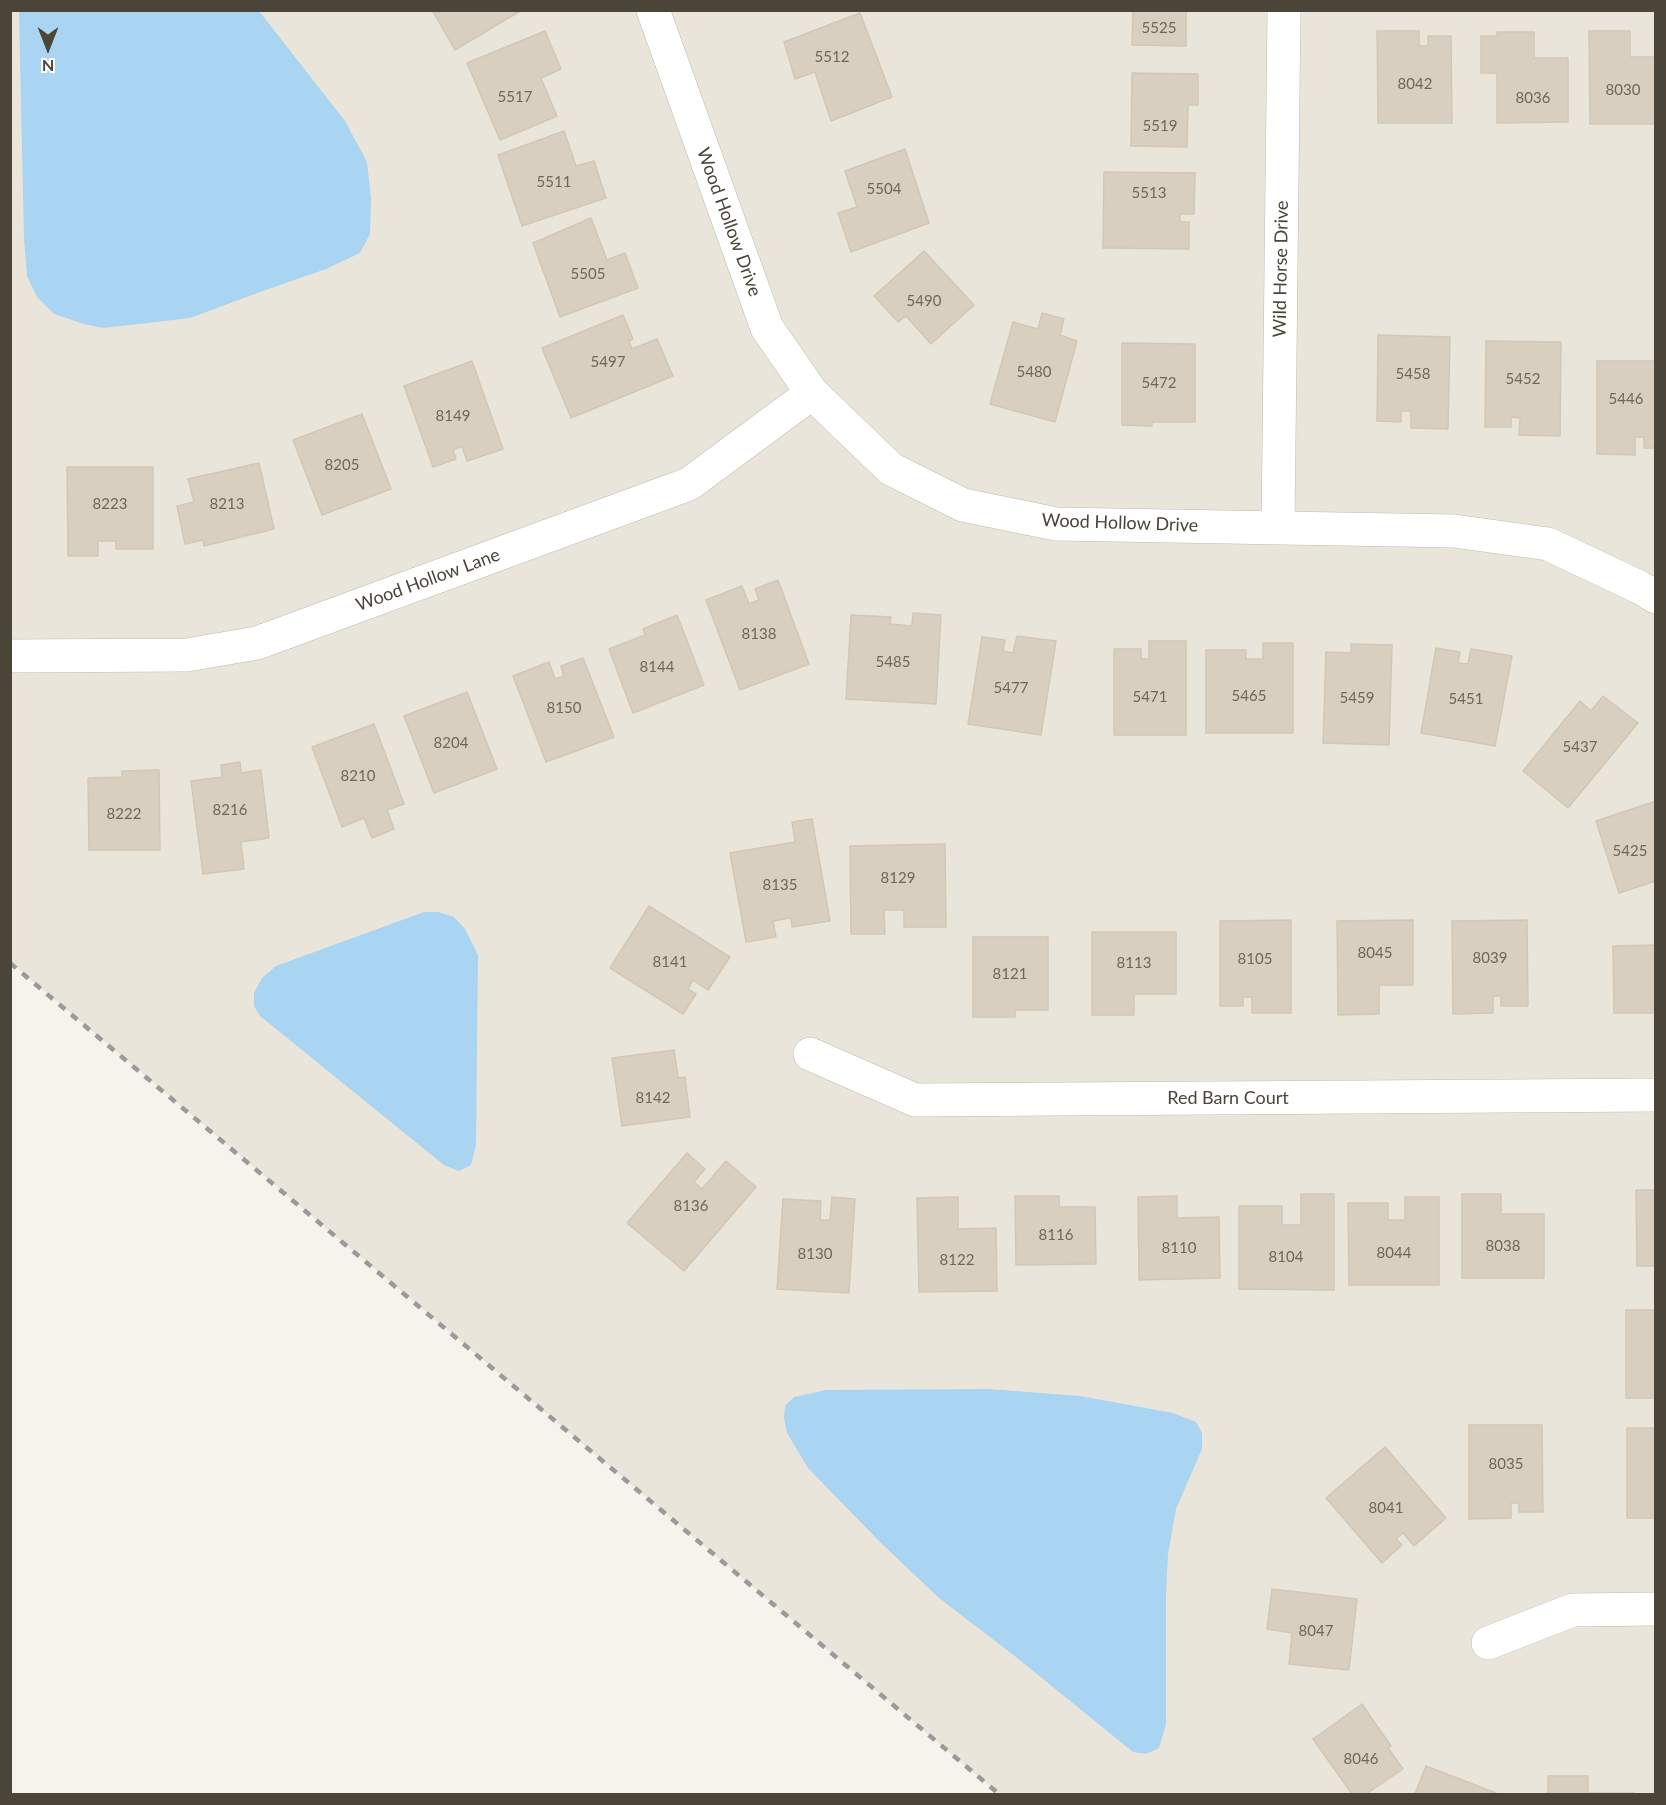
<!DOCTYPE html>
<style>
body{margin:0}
#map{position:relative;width:1666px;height:1805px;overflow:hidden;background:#f6f3ec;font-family:Lato,sans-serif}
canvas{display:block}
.frame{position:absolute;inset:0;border:12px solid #4b4439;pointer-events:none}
.north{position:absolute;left:18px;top:18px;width:60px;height:60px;-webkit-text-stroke:4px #fff;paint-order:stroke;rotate:180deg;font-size:16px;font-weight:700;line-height:24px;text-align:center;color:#4b4439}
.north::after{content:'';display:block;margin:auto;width:21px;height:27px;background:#4b4439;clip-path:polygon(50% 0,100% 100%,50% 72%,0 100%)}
</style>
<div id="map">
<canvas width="1666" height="1805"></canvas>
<div class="frame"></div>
<div class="north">N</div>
</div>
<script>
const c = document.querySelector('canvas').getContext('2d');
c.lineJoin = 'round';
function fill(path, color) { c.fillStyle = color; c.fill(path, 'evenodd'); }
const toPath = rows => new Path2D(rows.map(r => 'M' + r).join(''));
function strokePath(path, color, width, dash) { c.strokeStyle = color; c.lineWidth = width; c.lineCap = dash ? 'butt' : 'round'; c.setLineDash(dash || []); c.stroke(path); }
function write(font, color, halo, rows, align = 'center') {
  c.font = font + ' Lato,sans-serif'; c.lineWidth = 5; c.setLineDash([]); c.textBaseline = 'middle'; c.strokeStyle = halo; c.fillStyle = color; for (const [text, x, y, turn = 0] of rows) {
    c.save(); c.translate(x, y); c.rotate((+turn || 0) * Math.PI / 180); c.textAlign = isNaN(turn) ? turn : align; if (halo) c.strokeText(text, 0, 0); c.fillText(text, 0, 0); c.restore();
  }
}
const residential = toPath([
 [11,11,1655,11,1655,1794,999,1794,11,963]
]);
const water = toPath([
 [19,11,259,11,345,121,367,162,371,198,370,234,360,253,326,269,260,292,190,318,104,328,84,324,54,314,37,297,27,276,24,239],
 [424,912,438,912,454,917,465,929,478,955,476,1145,471,1165,459,1171,444,1165,260,1016,254,1006,254,993,262,978,276,966],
 [988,1389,1080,1396,1173,1413,1196,1422,1202,1433,1202,1449,1176,1509,1168,1554,1166,1595,1166,1724,1159,1748,1146,1754,1133,1752,1016,1657,939,1598,881,1543,808,1468,787,1433,784,1418,785,1406,794,1397,826,1390]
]);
const building = toPath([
 [432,10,522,10,455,50,432,10],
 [1133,10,1186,10,1186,46,1132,45,1133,10],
 [860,13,892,97,831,121,815,72,795,79,784,42,860,13],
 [545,31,561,69,541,78,557,116,500,140,467,63,545,31],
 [1377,31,1419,31,1419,46,1428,46,1428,36,1451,36,1452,123,1378,123,1377,31],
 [1589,31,1630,31,1630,57,1656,57,1656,124,1590,124,1589,31],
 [1497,32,1534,32,1534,58,1568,58,1568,122,1497,123,1497,73,1481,73,1481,36,1497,36,1497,32],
 [1132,73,1198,74,1198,105,1188,105,1187,147,1131,146,1132,73],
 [564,131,576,166,594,161,606,198,522,226,498,155,564,131],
 [905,149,929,223,851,252,838,213,857,207,845,171,905,149],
 [1104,172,1195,173,1194,214,1180,214,1180,222,1189,222,1189,249,1103,248,1104,172],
 [591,218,607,260,625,253,638,288,560,317,533,243,591,218],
 [924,251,974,305,931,344,906,316,898,322,874,296,924,251],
 [1042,313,1064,319,1060,335,1077,341,1055,422,990,404,1013,322,1038,329,1042,313],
 [623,315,633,339,629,341,632,349,657,339,673,376,571,418,542,348,623,315],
 [1378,335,1450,337,1448,429,1411,428,1411,411,1401,411,1401,422,1377,421,1378,335],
 [1486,341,1561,342,1560,436,1519,435,1520,418,1511,417,1511,427,1485,427,1486,341],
 [1122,343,1195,344,1195,422,1152,422,1152,426,1122,425,1122,343],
 [472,361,503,449,467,461,462,446,453,450,456,459,433,467,404,386,472,361],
 [1597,361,1656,361,1656,448,1644,448,1644,437,1635,437,1635,455,1597,454,1597,361],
 [362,414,391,489,322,515,293,440,362,414],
 [259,463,274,529,204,546,203,540,185,544,177,506,194,502,188,479,259,463],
 [67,467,153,467,153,549,116,549,116,541,98,541,98,556,68,556,67,467],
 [778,580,809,664,740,690,706,600,742,586,749,604,759,600,755,589,778,580],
 [913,613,941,615,936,704,846,699,851,615,891,617,890,624,912,626,913,613],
 [677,615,704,685,633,713,609,649,645,635,643,629,677,615],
 [1017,636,1056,641,1041,735,968,724,982,637,1005,640,1003,651,1013,653,1017,636],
 [1149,641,1186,641,1186,735,1114,735,1114,649,1141,649,1141,659,1149,659,1149,641],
 [1263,643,1293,643,1293,733,1206,733,1206,650,1246,650,1246,659,1263,659,1263,643],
 [1351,644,1392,645,1389,745,1323,743,1326,652,1351,653,1351,644],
 [1436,648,1460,652,1458,663,1468,664,1471,649,1512,656,1495,746,1421,733,1436,648],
 [583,658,614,737,546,762,513,676,549,662,555,679,564,676,561,666,583,658],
 [467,692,497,769,434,793,404,716,467,692],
 [1603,696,1638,723,1568,808,1523,771,1580,701,1591,711,1603,696],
 [374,724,404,804,387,810,394,829,372,838,364,818,342,827,312,747,374,724],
 [240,762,241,773,261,770,269,838,241,842,244,869,203,874,191,781,222,777,221,765,240,762],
 [159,770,160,850,89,850,88,778,122,777,122,771,159,770],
 [1656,801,1656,881,1619,893,1596,821,1656,801],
 [812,819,830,921,792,927,791,918,773,921,776,937,746,942,730,853,795,842,792,822,812,819],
 [945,844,946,927,904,927,904,910,884,910,885,934,851,934,850,846,945,844],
 [649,906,730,957,708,990,693,980,688,989,696,994,683,1014,610,968,649,906],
 [1291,920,1291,1013,1252,1013,1252,997,1243,997,1243,1006,1220,1006,1220,921,1291,920],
 [1413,920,1413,985,1379,985,1379,1014,1338,1015,1337,921,1413,920],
 [1527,920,1528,1006,1501,1006,1501,996,1493,996,1493,1013,1453,1014,1452,921,1527,920],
 [1092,932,1176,932,1176,994,1134,994,1134,1015,1092,1015,1092,932],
 [973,937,1048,937,1048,1010,1015,1010,1015,1017,973,1017,973,937],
 [1656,945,1656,1013,1614,1013,1613,946,1656,945],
 [674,1050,678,1078,685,1077,690,1117,622,1126,612,1058,674,1050],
 [687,1153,705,1169,694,1182,702,1189,726,1161,756,1187,684,1271,627,1223,687,1153],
 [1636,1190,1656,1190,1656,1266,1637,1266,1636,1190],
 [1301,1194,1334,1194,1334,1290,1239,1289,1239,1206,1282,1206,1282,1225,1301,1225,1301,1194],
 [1462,1194,1501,1194,1501,1214,1544,1214,1544,1278,1462,1278,1462,1194],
 [1015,1196,1059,1196,1059,1207,1095,1207,1096,1264,1016,1265,1015,1196],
 [1177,1196,1177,1218,1219,1217,1220,1278,1139,1280,1138,1197,1177,1196],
 [832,1197,855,1199,849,1293,777,1289,783,1199,821,1201,820,1220,830,1220,832,1197],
 [958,1197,958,1229,996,1228,997,1291,919,1292,917,1198,958,1197],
 [1405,1197,1439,1197,1439,1285,1349,1285,1348,1203,1388,1203,1388,1220,1405,1220,1405,1197],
 [1626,1310,1656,1310,1656,1398,1626,1398,1626,1310],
 [1469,1425,1542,1425,1543,1512,1519,1512,1519,1503,1511,1503,1511,1518,1469,1519,1469,1425],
 [1627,1428,1656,1428,1656,1518,1627,1518,1627,1428],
 [1385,1447,1446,1518,1414,1546,1403,1533,1396,1539,1402,1545,1382,1563,1326,1498,1385,1447],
 [1272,1589,1357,1599,1349,1670,1289,1664,1292,1633,1267,1629,1272,1589],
 [1362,1704,1391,1746,1388,1748,1403,1769,1366,1794,1352,1794,1313,1739,1362,1704],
 [1426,1766,1496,1793,1495,1794,1415,1794,1426,1766],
 [1548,1776,1588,1776,1588,1793,1634,1793,1634,1794,1548,1794,1548,1776]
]);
const minor = toPath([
 [653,10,767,328,812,393,891,469,963,505,1056,524,1454,531,1548,544,1639,587,1656,597],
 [1278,528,1284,10],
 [10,656,187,655,257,643,689,484,812,393],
 [810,1054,915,1100,1656,1095],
 [1488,1643,1573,1610,1656,1609]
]);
const rail = toPath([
 [10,963,999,1794]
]);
const numberNames = [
 ["5525",1159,28],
 ["5512",832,57],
 ["8042",1415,84],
 ["8030",1623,90],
 ["5517",515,97],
 ["8036",1533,98],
 ["5519",1160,126],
 ["5511",554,182],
 ["5504",884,189],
 ["5513",1149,193],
 ["5505",588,274],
 ["5490",924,301],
 ["5497",608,362],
 ["5480",1034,372],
 ["5458",1413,374],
 ["5452",1523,379],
 ["5472",1159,383],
 ["5446",1626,399],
 ["8149",453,416],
 ["8205",342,465],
 ["8223",110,504],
 ["8213",227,504],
 ["8138",759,634],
 ["5485",893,662],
 ["8144",657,667],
 ["5477",1011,688],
 ["5465",1249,696],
 ["5471",1150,697],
 ["5459",1357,698],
 ["5451",1466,699],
 ["8150",564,708],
 ["8204",451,743],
 ["5437",1580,747],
 ["8210",358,776],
 ["8216",230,810],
 ["8222",124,814],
 ["5425",1630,851],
 ["8129",898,878],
 ["8135",780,885],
 ["8045",1375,953],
 ["8039",1490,958],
 ["8105",1255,959],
 ["8141",670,962],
 ["8113",1134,963],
 ["8121",1010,974],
 ["8142",653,1098],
 ["8136",691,1206],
 ["8116",1056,1235],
 ["8038",1503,1246],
 ["8110",1179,1248],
 ["8044",1394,1253],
 ["8130",815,1254],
 ["8104",1286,1257],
 ["8122",957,1260],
 ["8035",1506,1464],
 ["8041",1386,1508],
 ["8047",1316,1631],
 ["8046",1361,1759]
];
const streetNames = [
 ["Wood Hollow Drive",729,222,70],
 ["Wild Horse Drive",1281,269,-89],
 ["Wood Hollow Drive",1120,523,2],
 ["Wood Hollow Lane",428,580,-20],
 ["Red Barn Court",1228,1098]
];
fill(residential, '#eae5da');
fill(water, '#a9d4f2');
fill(building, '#d8cfc1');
strokePath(building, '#d3c7b4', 1.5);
strokePath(minor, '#c2bbae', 34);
strokePath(minor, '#fff', 33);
strokePath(rail, '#9a9a9a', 4.5, [8, 8]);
write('15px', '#6e675b', null, numberNames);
write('18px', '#4b4439', '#fff', streetNames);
</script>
